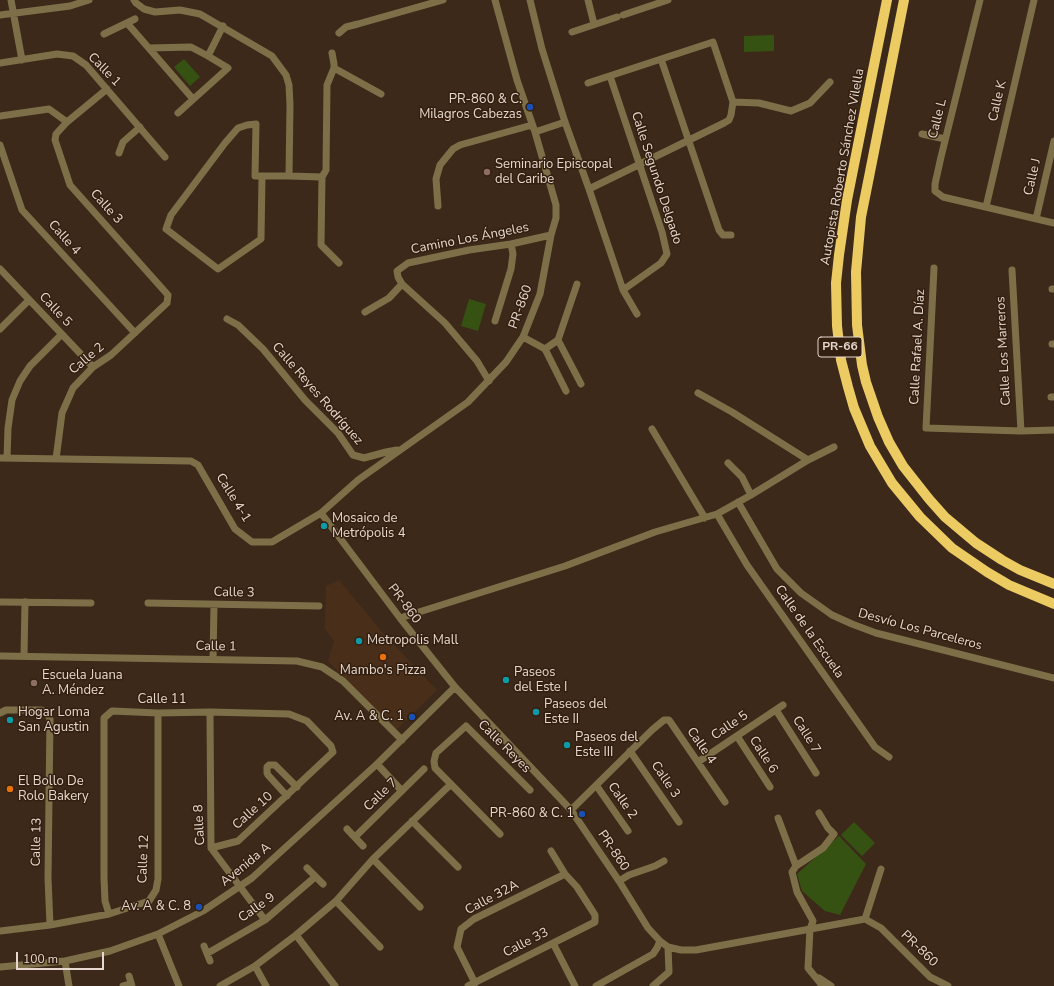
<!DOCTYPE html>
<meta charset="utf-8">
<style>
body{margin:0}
#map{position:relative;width:1054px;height:986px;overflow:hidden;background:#3d2919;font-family:"Nunito Sans",sans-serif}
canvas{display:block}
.scale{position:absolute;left:16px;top:952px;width:88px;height:18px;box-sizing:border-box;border:2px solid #e6d8ce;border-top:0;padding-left:5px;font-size:12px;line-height:14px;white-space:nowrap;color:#e6d8ce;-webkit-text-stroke:3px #331f0f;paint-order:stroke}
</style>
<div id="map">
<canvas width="1054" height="986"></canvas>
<div class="scale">100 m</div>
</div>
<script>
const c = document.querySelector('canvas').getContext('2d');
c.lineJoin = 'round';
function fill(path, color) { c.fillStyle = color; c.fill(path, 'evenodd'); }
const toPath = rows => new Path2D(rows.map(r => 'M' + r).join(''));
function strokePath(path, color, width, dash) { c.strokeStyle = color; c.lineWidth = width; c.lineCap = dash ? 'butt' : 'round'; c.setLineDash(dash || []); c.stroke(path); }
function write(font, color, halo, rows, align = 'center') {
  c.font = font + ' "Nunito Sans",sans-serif'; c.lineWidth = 3; c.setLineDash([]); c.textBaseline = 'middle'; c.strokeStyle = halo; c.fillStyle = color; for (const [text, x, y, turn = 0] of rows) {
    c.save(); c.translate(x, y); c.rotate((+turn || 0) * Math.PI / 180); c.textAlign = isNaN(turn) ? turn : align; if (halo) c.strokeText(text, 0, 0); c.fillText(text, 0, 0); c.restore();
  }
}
const built = toPath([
 [339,580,383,633,437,690,394,732,328,661,334,641,325,629,326,586]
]);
const green = toPath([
 [774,35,774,51,744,52,744,36],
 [184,59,200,77,190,86,174,67],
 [469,299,486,304,478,331,461,326],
 [854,822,875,843,862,856,841,835],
 [839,836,866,864,840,915,825,911,802,891,797,874]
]);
const minor = toPath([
 [11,0,22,60],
 [134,0,136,3,144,9,155,12,180,10,200,14,272,56,286,75,289,85,290,105,289,176],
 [530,0,542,49,565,122,589,189,623,290,637,314],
 [588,0,594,24],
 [980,0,941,157,935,184,935,191,943,197,1054,223],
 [0,15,70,6,89,0],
 [623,15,668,0],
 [127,23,193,99],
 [572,32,617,17],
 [339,33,346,27,358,24,443,0],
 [104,34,135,19],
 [149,48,191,47,208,56],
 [332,53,334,64,334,68],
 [661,59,719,230,723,235,731,235],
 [0,63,57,54,73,56,86,65,165,157],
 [610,76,662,232,667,254,661,263,623,290],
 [588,83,713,42,733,102,731,115,729,120,724,123,589,189],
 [733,102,759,103,791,111,810,103,830,82],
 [178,113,228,68,208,56,223,26],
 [0,116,49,109,67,122],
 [535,132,565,122],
 [922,134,945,139],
 [0,145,22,210,135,333],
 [119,153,123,142,140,127],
 [262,176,261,239,218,269,166,229,171,215,225,143,238,128,247,125,256,124,255,176,289,176,322,177,326,170,327,85,334,68,381,94],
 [322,177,321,245,339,263],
 [438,206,436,179,440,165,453,149,460,145,532,125],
 [986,207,1034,0],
 [1036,219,1054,141],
 [934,268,926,428,1021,431,1054,430],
 [0,269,93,367],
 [1012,270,1021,431],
 [1052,289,1054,289],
 [365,312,389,298,402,284],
 [227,319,238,325,263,349,305,400,338,433,353,455,364,458,386,452,397,450],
 [495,321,511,269,513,254,511,244],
 [0,329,29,300],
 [523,337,545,349,566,391],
 [558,340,581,384],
 [1052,344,1054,344],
 [545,349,558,340,577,284],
 [489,381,477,361,445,323,402,284,398,277,397,271,408,263,469,250,511,244,551,235],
 [698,393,732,412,808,460],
 [1051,397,1054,397],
 [652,429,705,518],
 [0,458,191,461,198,465,235,529,252,542,272,542,321,513,358,480,468,402,506,362,523,337,540,294,551,235,556,218,556,205,535,132,517,80,495,0],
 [7,458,8,428,12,400,20,381,30,366,61,335],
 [56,459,62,413,73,388,93,367,111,355,167,303,168,295,70,185,55,140,56,134,67,122,107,89],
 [728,463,742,477,751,495],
 [738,502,777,569,801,593,832,615,852,624,876,633,1054,678],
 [321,513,400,618,455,687,571,810,619,881,648,928,660,941,668,947,681,950,696,950,865,919,881,928,930,977,948,986],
 [717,514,747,565,875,747,889,757],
 [0,602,91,603],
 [148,603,319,606],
 [400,618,565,566,655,532,717,514,751,495,808,460,834,447],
 [0,656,297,661,322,667,343,681,402,740],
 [24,656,25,602],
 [213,659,214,605],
 [776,710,816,773],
 [210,712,211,848,265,920],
 [0,713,6,710,41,710,47,713,50,719,48,878,50,925],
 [737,736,770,787],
 [630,751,679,822],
 [698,762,783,705],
 [377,764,402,791],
 [596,785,628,831],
 [287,796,268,775,267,773,267,767,269,765,275,765,297,787],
 [571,810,652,730,664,720,669,720,725,802],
 [819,813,828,828,834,834,823,848,796,866,792,872,797,892,813,921,810,929,808,968,821,984,821,986],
 [778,818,796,866],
 [412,821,458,867],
 [347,829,363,846],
 [500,834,435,768,434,761,436,753,466,726,530,790],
 [355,837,424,769],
 [373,859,420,907],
 [307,868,323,884],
 [619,881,629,875,655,866,664,861],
 [336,901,380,947],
 [109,914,105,901,104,878,104,718,112,711,158,713,210,712,289,714,307,721,331,746,333,752,238,841,211,848],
 [865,919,881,869],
 [0,931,50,925,109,914,149,901,156,890,158,879,158,713],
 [158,934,179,986],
 [296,935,335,986],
 [553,943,575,986],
 [204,946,210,961],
 [208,953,265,920,315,877],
 [65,961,69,986],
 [255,966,266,986],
 [0,967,65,961,110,951,158,934,203,911,252,878,377,764,455,687],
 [129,976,132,986],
 [819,978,831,986],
 [475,983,457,947,461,929,474,919,565,874],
 [123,986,131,984],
 [220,986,255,966,296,935,336,901,373,859,451,784],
 [468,986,595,922,595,915,577,887,565,874,551,851],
 [596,986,653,954,657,948,660,941],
 [653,986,669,972,668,947]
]);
const highway = toPath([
 [887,0,847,200,839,255,836,283,837,326,841,360,848,387,854,408,870,446,892,483,920,517,952,548,987,572,1009,585,1054,604],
 [904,0,869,177,861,217,856,272,857,325,862,365,866,382,878,417,889,442,903,466,929,499,945,517,976,543,1002,560,1020,570,1054,584]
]);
const markers = [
 [530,107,4,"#1a4fb4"],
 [487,172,4,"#8d6e63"],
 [324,526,4,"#0f9aa8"],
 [359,641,4,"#0f9aa8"],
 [383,657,4,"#e8710a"],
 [506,680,4,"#0f9aa8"],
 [34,683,4,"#8d6e63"],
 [536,712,4,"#0f9aa8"],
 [412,717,4,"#1a4fb4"],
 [10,720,4,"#0f9aa8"],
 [567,745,4,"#0f9aa8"],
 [10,789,4,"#e8710a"],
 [582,814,4,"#1a4fb4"],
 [199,907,4,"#1a4fb4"]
];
const shields = [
 [840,347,44]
];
const shieldNames = [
 ["PR-66",840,347]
];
const streetNames = [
 ["Calle 1",104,70,46],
 ["Calle K",998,101,-77],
 ["Calle L",938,119,-76],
 ["Autopista Roberto Sánchez Vilella",843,167,-80],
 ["Calle J",1033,177,-77],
 ["Calle Segundo Delgado",656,178,72],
 ["Calle 3",106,207,48],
 ["Calle 4",64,238,48],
 ["Camino Los Ángeles",470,239,-11],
 ["PR-860",521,307,-70],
 ["Calle 5",55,310,47],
 ["Calle Rafael A. Díaz",918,347,-87],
 ["Calle Los Marreros",1004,351,-93],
 ["Calle 2",87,359,-40],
 ["Calle Reyes Rodríguez",317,394,49],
 ["Calle 4-1",233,498,58],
 ["Calle 3",234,593,1],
 ["PR-860",404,604,53],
 ["Desvío Los Parceleros",920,630,15],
 ["Calle de la Escuela",809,632,55],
 ["Calle 1",216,647,1],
 ["Calle 11",162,700],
 ["Calle 5",730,726,-34],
 ["Calle 7",806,735,58],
 ["Calle 4",701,746,55],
 ["Calle Reyes",504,747,45],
 ["Calle 6",763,755,57],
 ["Calle 3",665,780,56],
 ["Calle 7",381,795,-44],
 ["Calle 2",622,801,55],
 ["Calle 10",253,811,-42],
 ["Calle 8",200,825,-93],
 ["Calle 13",37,842,-89],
 ["PR-860",613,851,56],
 ["Calle 12",144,859,-88],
 ["Avenida A",246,865,-39],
 ["Calle 32A",492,898,-28],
 ["Calle 9",257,908,-35],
 ["Calle 33",526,943,-27],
 ["PR-860",919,949,44]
];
const poiNames = [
 ["PR-860 & C.",522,100,"right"],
 ["Milagros Cabezas",522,115,"right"],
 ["Seminario Episcopal",495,165],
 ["del Caribe",495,180],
 ["Mosaico de",332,519],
 ["Metrópolis 4",332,534],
 ["Metropolis Mall",367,641],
 ["Mambo's Pizza",383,671,"center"],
 ["Paseos",514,673],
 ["del Este I",514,688],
 ["Escuela Juana",42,676],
 ["A. Méndez",42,691],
 ["Paseos del",544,705],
 ["Este II",544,720],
 ["Hogar Loma",18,713],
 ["San Agustin",18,728],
 ["Av. A & C. 1",404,717,"right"],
 ["Paseos del",575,738],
 ["Este III",575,753],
 ["El Bollo De",18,782],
 ["Rolo Bakery",18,797],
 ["PR-860 & C. 1",574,814,"right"],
 ["Av. A & C. 8",191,907,"right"]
];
fill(built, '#492f19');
fill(green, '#365213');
strokePath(minor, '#7d7049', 7);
strokePath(highway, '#eccb63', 10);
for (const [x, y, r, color] of markers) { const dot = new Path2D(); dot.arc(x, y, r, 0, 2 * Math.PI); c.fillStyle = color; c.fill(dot); strokePath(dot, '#331f0f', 1.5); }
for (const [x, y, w] of shields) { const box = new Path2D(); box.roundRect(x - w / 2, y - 10, w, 20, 3); c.fillStyle = '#331f0f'; c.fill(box); strokePath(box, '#e6d8ce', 1); }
write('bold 12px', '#e6d8ce', null, shieldNames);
write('13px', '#e6d8ce', '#331f0f', streetNames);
write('13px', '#e6d8ce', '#331f0f', poiNames, 'left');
</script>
